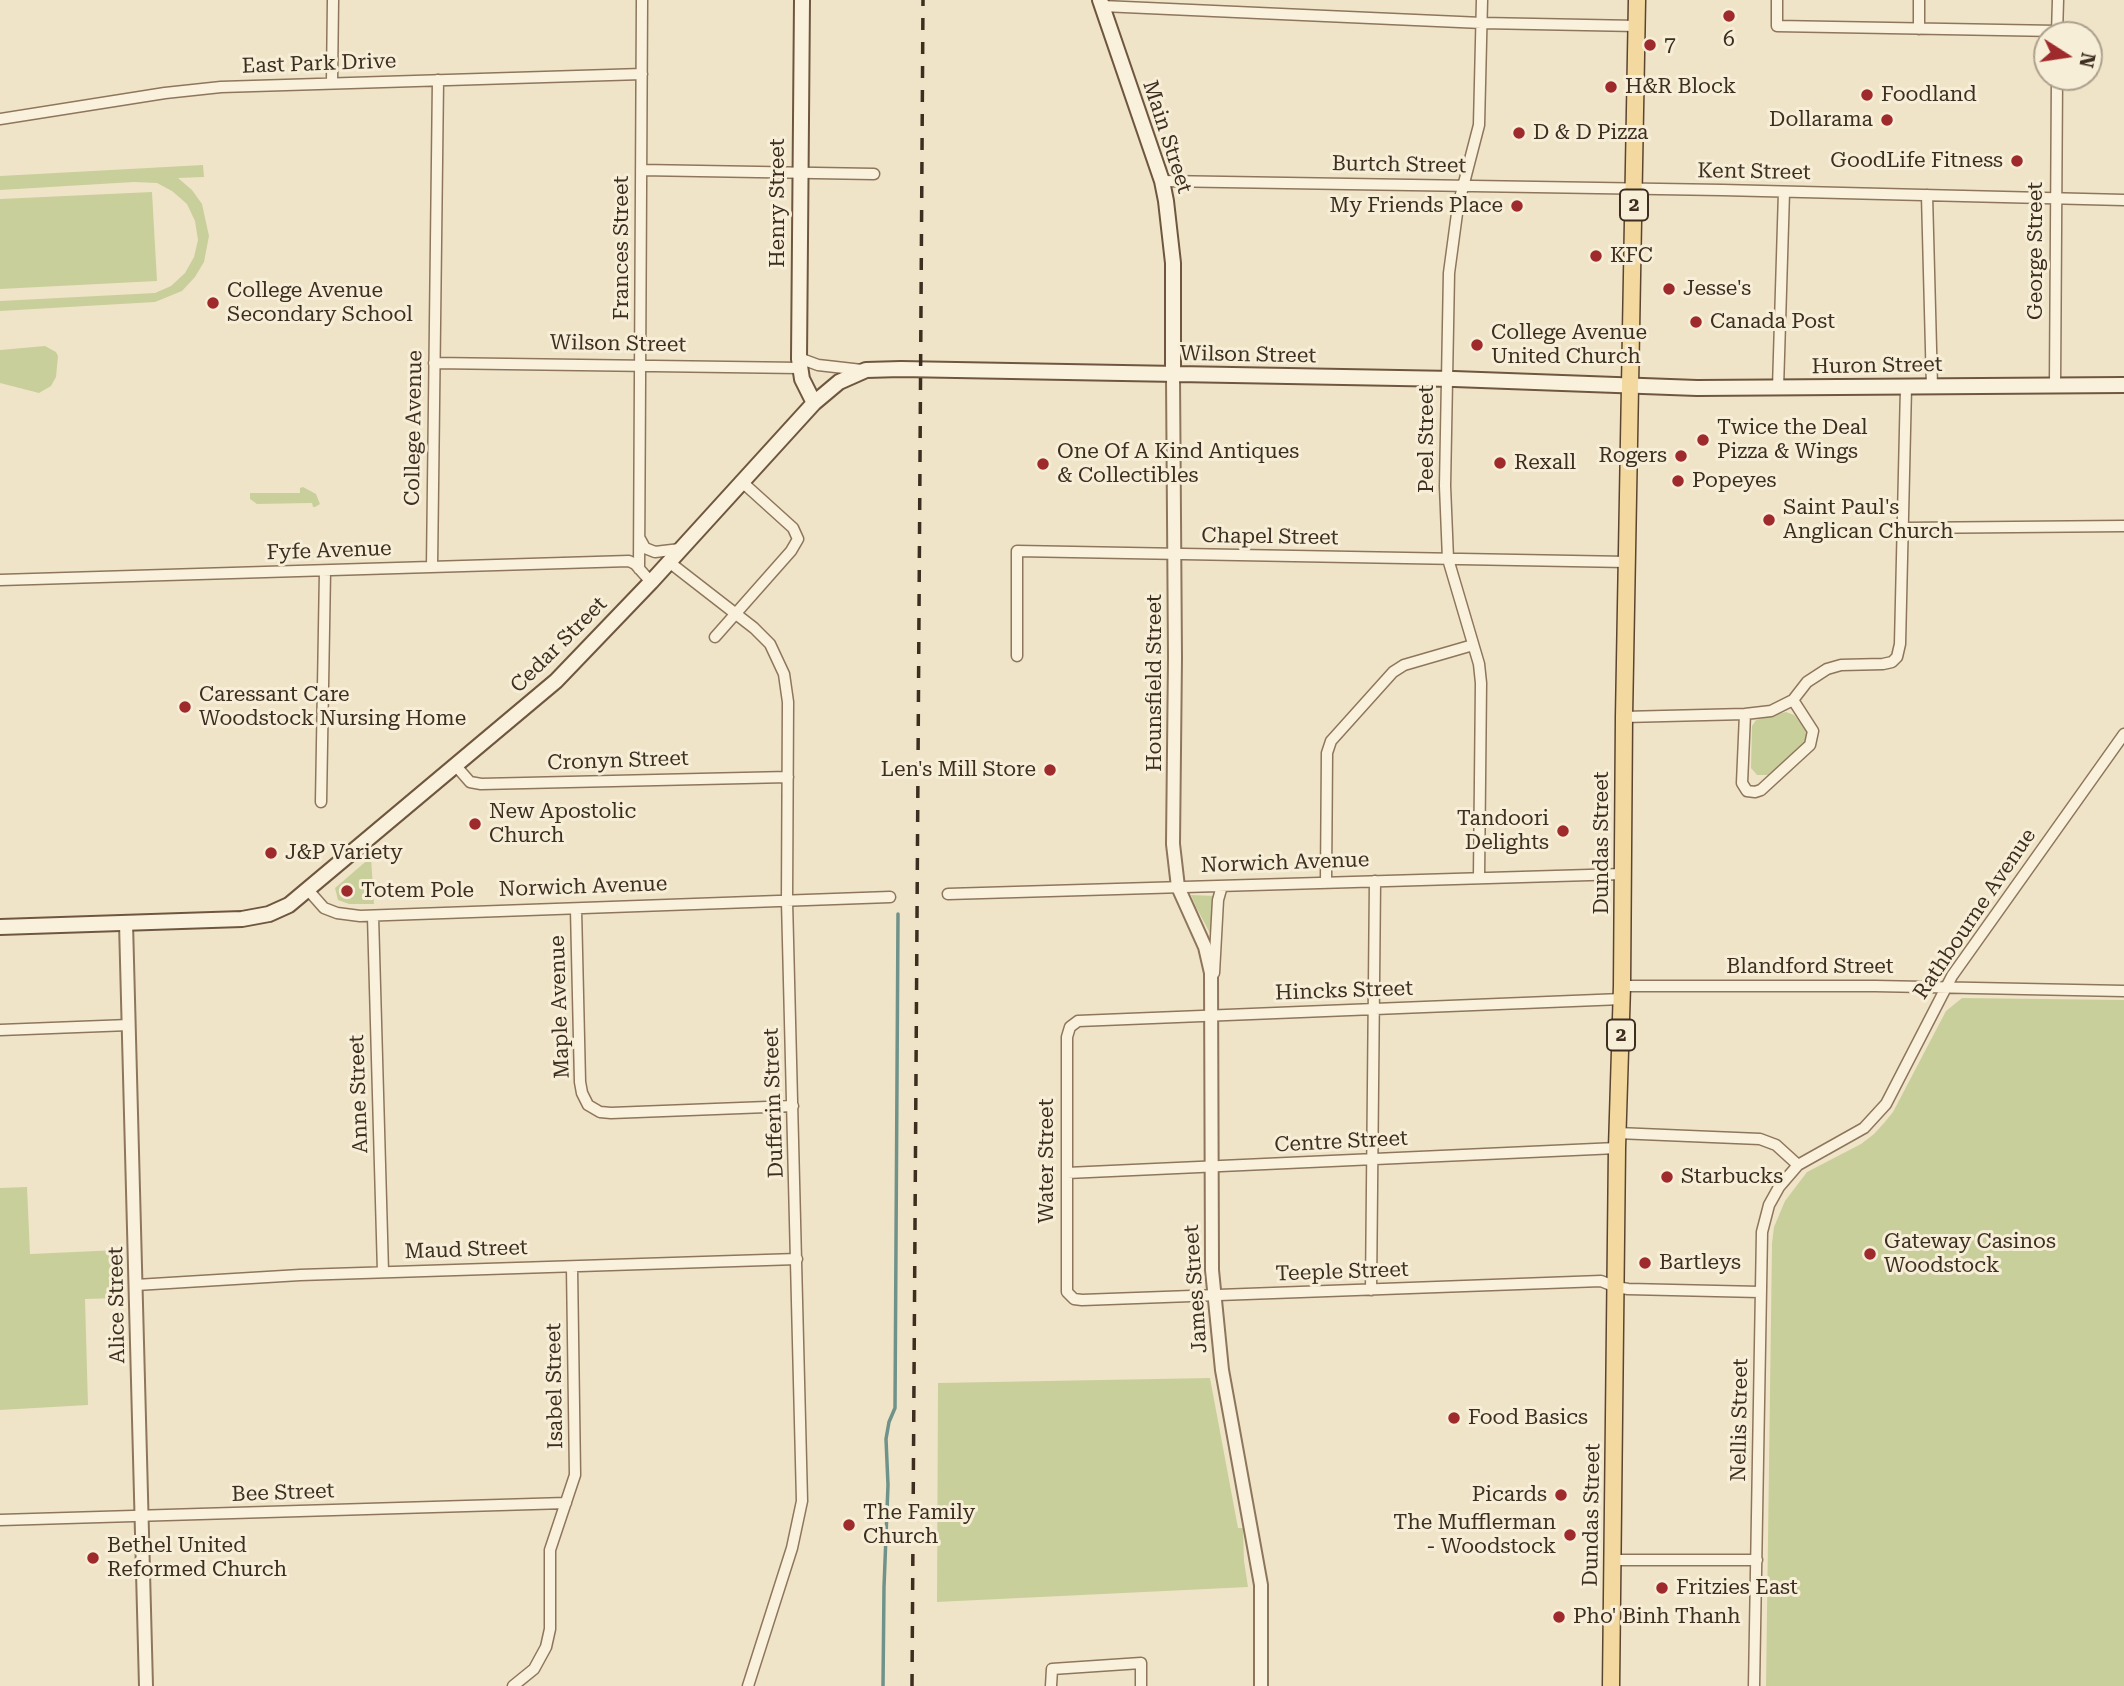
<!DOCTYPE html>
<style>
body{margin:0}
#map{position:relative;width:2124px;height:1686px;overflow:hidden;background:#f0e4c8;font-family:"Roboto Serif",serif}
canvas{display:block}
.north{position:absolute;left:2033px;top:21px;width:70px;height:70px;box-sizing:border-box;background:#f7eed8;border:2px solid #ada18e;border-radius:50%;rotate:102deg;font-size:19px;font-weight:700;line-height:28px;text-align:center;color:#3d2e20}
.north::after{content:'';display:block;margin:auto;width:24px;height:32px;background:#9e2a2b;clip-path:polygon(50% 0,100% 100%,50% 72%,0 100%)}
</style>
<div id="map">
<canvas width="2124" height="1686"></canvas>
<div class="north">N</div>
</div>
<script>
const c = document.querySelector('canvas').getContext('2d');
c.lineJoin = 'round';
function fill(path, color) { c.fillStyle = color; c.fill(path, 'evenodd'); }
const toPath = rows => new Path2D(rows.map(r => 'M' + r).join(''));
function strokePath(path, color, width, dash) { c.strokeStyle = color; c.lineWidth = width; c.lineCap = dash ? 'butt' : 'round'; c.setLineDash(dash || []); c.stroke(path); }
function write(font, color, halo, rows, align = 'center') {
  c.font = font + ' "Roboto Serif",serif'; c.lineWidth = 6; c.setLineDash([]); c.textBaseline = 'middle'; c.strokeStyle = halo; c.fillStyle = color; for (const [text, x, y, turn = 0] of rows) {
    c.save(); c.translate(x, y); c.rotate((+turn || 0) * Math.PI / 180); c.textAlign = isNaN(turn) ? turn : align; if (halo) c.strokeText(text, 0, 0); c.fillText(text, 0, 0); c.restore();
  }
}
const green = toPath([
 [203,165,204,177,178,178,192,190,202,204,209,236,204,262,195,277,182,291,155,302,0,311,0,301,155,293,171,286,185,273,194,257,198,240,195,221,187,204,172,191,157,183,134,182,0,190,0,176],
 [152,192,157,281,0,289,0,199],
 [45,346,56,352,58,356,56,377,51,386,39,393,0,383,0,350],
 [303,487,316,494,320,504,315,507,313,507,312,503,257,504,250,499,250,493,300,493,300,488],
 [1786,712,1794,715,1799,721,1807,733,1807,738,1804,743,1768,775,1757,775,1751,768,1752,726,1756,720],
 [371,857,374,904,349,904,338,900,335,888],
 [1191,895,1215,896,1212,937,1196,907],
 [1962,998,2124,1000,2124,1686,1766,1686,1772,1243,1774,1227,1785,1201,1807,1172,1861,1144,1874,1134,1884,1123,1893,1112,1946,1011],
 [27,1187,30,1254,119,1250,120,1298,85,1299,88,1405,0,1410,0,1188],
 [1210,1378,1238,1528,1243,1528,1244,1561,1248,1587,937,1602,938,1383]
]);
const stream = toPath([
 [883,1686,884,1587,888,1485,886,1439,889,1422,895,1408,898,914]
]);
const minor = toPath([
 [1777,0,1777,26,2057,31],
 [1102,6,1482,23,1637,26],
 [1919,29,1919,0],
 [2057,34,2058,0],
 [332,82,333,0],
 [0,119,165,93,221,87,642,74],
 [641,170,874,174],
 [1162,181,1722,190,2124,200],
 [1927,195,1932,387],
 [799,358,818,365,862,370],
 [434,363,800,368],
 [2055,384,2057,77],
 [1778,388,1784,192],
 [1904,528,2124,526],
 [640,539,645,548,655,552,680,549],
 [669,562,754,628,770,644,784,674,788,702,787,901,802,1501,792,1548,748,1686],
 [432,567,438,80],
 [639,569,642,0],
 [0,580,629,561,635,564,651,582],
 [715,637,791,551,798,539,793,528,741,481],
 [1017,656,1017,551,1627,562],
 [1745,714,1742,783,1747,791,1755,792,1761,790,1810,745,1813,731,1793,700],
 [1624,717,1745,714,1771,711,1793,700,1807,682,1827,669,1841,665,1883,664,1892,662,1897,657,1900,644,1906,387],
 [456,766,470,782,481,784,788,777],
 [321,802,325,571],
 [1479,877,1481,683,1479,664,1448,559,1445,486,1449,273,1458,206,1479,125,1482,0],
 [1326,882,1327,753,1331,741,1393,672,1404,665,1473,645],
 [309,891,324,908,337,913,360,916,890,897],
 [948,894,1623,874],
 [576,909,580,1082,582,1093,588,1105,600,1112,611,1113,793,1106],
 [373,916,383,1272],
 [1214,973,1218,900,1222,886],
 [1622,986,1875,986,2124,991],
 [1622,999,1078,1021,1070,1027,1067,1037,1067,1292,1074,1299,1082,1300,1601,1281,1616,1287,1628,1289,1760,1292],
 [0,1030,129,1025],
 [1617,1133,1760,1139,1776,1145,1798,1165],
 [1067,1173,1617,1148],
 [136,1285,300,1275,797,1259],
 [1371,1290,1375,881],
 [0,1520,566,1503],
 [1612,1560,1757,1560],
 [513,1686,534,1669,546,1647,550,1629,550,1550,575,1475,572,1267],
 [1051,1686,1052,1669,1141,1663,1141,1686],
 [1754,1686,1762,1232,1769,1205,1779,1187,1798,1165,1864,1128,1886,1104,1952,976,2124,734]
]);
const tertiary = toPath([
 [1173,376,1175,658,1173,844,1178,887,1205,947,1211,973,1212,1270,1222,1370,1261,1585,1261,1686],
 [126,923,146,1686]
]);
const secondary = toPath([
 [802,0,799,359,802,379,814,403],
 [1100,0,1162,181,1166,201,1173,263,1173,376],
 [0,927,242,919,269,914,289,905,556,681,651,582,814,403,839,382,866,370,901,369,1454,379,1697,388,2124,385]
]);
const primary = toPath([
 [1611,1686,1617,1148,1622,986,1624,717,1637,0]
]);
const rail = toPath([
 [912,1686,923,0]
]);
const markers = [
 [1729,16,7,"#9e2a2b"],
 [1650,45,7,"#9e2a2b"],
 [1611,87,7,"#9e2a2b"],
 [1867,95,7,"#9e2a2b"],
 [1887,120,7,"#9e2a2b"],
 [1519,133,7,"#9e2a2b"],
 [2017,161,7,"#9e2a2b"],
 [1517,206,7,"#9e2a2b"],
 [1596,256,7,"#9e2a2b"],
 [1669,289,7,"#9e2a2b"],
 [213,303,7,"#9e2a2b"],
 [1696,322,7,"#9e2a2b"],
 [1477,345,7,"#9e2a2b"],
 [1703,440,7,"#9e2a2b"],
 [1681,456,7,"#9e2a2b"],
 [1500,463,7,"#9e2a2b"],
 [1043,464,7,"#9e2a2b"],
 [1678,481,7,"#9e2a2b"],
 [1769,520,7,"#9e2a2b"],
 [185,707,7,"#9e2a2b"],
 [1050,770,7,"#9e2a2b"],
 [475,824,7,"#9e2a2b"],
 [1563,831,7,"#9e2a2b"],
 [271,853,7,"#9e2a2b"],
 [347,891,7,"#9e2a2b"],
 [1667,1177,7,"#9e2a2b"],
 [1870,1254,7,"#9e2a2b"],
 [1645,1263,7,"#9e2a2b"],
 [1454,1418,7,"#9e2a2b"],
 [1561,1495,7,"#9e2a2b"],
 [849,1525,7,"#9e2a2b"],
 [1570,1535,7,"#9e2a2b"],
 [93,1558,7,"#9e2a2b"],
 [1662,1588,7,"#9e2a2b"],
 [1559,1617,7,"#9e2a2b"]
];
const shields = [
 [1634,205,28],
 [1621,1035,28]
];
const shieldNames = [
 ["2",1634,205],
 ["2",1621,1035]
];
const poiNames = [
 ["6",1729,40,"center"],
 ["7",1664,45],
 ["H&R Block",1625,87],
 ["Foodland",1881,95],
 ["Dollarama",1873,120,"right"],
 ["D & D Pizza",1533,133],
 ["GoodLife Fitness",2003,161,"right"],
 ["My Friends Place",1503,206,"right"],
 ["KFC",1610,256],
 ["Jesse's",1683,289],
 ["College Avenue",227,291],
 ["Secondary School",227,315],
 ["Canada Post",1710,322],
 ["College Avenue",1491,333],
 ["United Church",1491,357],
 ["Twice the Deal",1717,428],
 ["Pizza & Wings",1717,452],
 ["One Of A Kind Antiques",1057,452],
 ["& Collectibles",1057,476],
 ["Rogers",1667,456,"right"],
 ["Rexall",1514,463],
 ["Popeyes",1692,481],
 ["Saint Paul's",1783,508],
 ["Anglican Church",1783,532],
 ["Caressant Care",199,695],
 ["Woodstock Nursing Home",199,719],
 ["Len's Mill Store",1036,770,"right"],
 ["New Apostolic",489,812],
 ["Church",489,836],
 ["Tandoori",1549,819,"right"],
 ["Delights",1549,843,"right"],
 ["J&P Variety",285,853],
 ["Totem Pole",361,891],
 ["Starbucks",1681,1177],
 ["Gateway Casinos",1884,1242],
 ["Woodstock",1884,1266],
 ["Bartleys",1659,1263],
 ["Food Basics",1468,1418],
 ["Picards",1547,1495,"right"],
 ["The Family",863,1513],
 ["Church",863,1537],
 ["The Mufflerman",1556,1523,"right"],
 ["- Woodstock",1556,1547,"right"],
 ["Bethel United",107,1546],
 ["Reformed Church",107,1570],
 ["Fritzies East",1676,1588],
 ["Pho' Binh Thanh",1573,1617]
];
const streetNames = [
 ["East Park Drive",319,64,-2],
 ["Main Street",1167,137,72],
 ["Burtch Street",1399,165,1],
 ["Kent Street",1754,172,1],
 ["Henry Street",778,203,-90],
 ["Frances Street",622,248,-90],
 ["George Street",2036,251,-90],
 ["Wilson Street",618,344,1],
 ["Wilson Street",1248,355,1],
 ["Huron Street",1877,366,-1],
 ["College Avenue",414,428,-89],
 ["Peel Street",1427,439,-90],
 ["Chapel Street",1270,537,1],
 ["Fyfe Avenue",329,551,-2],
 ["Cedar Street",559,645,-45],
 ["Hounsfield Street",1155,683,-90],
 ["Cronyn Street",618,761,-2],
 ["Dundas Street",1602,843,-90],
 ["Norwich Avenue",1285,863,-2],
 ["Norwich Avenue",583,887,-2],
 ["Rathbourne Avenue",1975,914,-56],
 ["Blandford Street",1810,967],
 ["Hincks Street",1344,991,-2],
 ["Maple Avenue",560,1007,-92],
 ["Anne Street",359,1094,-92],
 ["Dufferin Street",774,1103,-92],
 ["Centre Street",1341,1142,-3],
 ["Water Street",1047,1161,-90],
 ["Maud Street",466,1250,-2],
 ["Teeple Street",1342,1272,-2],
 ["James Street",1196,1289,-94],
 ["Alice Street",117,1305,-91],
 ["Isabel Street",555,1386,-91],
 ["Nellis Street",1740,1420,-89],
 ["Bee Street",283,1493,-2],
 ["Dundas Street",1592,1515,-89]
];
fill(green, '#c9cf9b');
strokePath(stream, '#6f938a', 3.5);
strokePath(minor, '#8d765c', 13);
strokePath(tertiary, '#8d765c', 16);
strokePath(secondary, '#6f573f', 18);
strokePath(primary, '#5b4430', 19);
strokePath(minor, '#faf1dc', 10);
strokePath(tertiary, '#faf1dc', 12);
strokePath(secondary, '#faf1dc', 14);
strokePath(primary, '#f3d9a0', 16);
strokePath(rail, '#3d2e20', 3.5, [12, 12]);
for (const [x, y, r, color] of markers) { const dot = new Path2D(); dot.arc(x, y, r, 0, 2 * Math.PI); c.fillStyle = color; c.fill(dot); strokePath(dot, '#f7eed8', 2.5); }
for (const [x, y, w] of shields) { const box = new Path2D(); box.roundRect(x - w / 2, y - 15.5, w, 31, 5); c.fillStyle = '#f7eed8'; c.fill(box); strokePath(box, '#3d2e20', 2); }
write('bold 19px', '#3d2e20', null, shieldNames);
write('21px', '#3d2e20', '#f7eed8', poiNames, 'left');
write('21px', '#3d2e20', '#f7eed8', streetNames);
</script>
